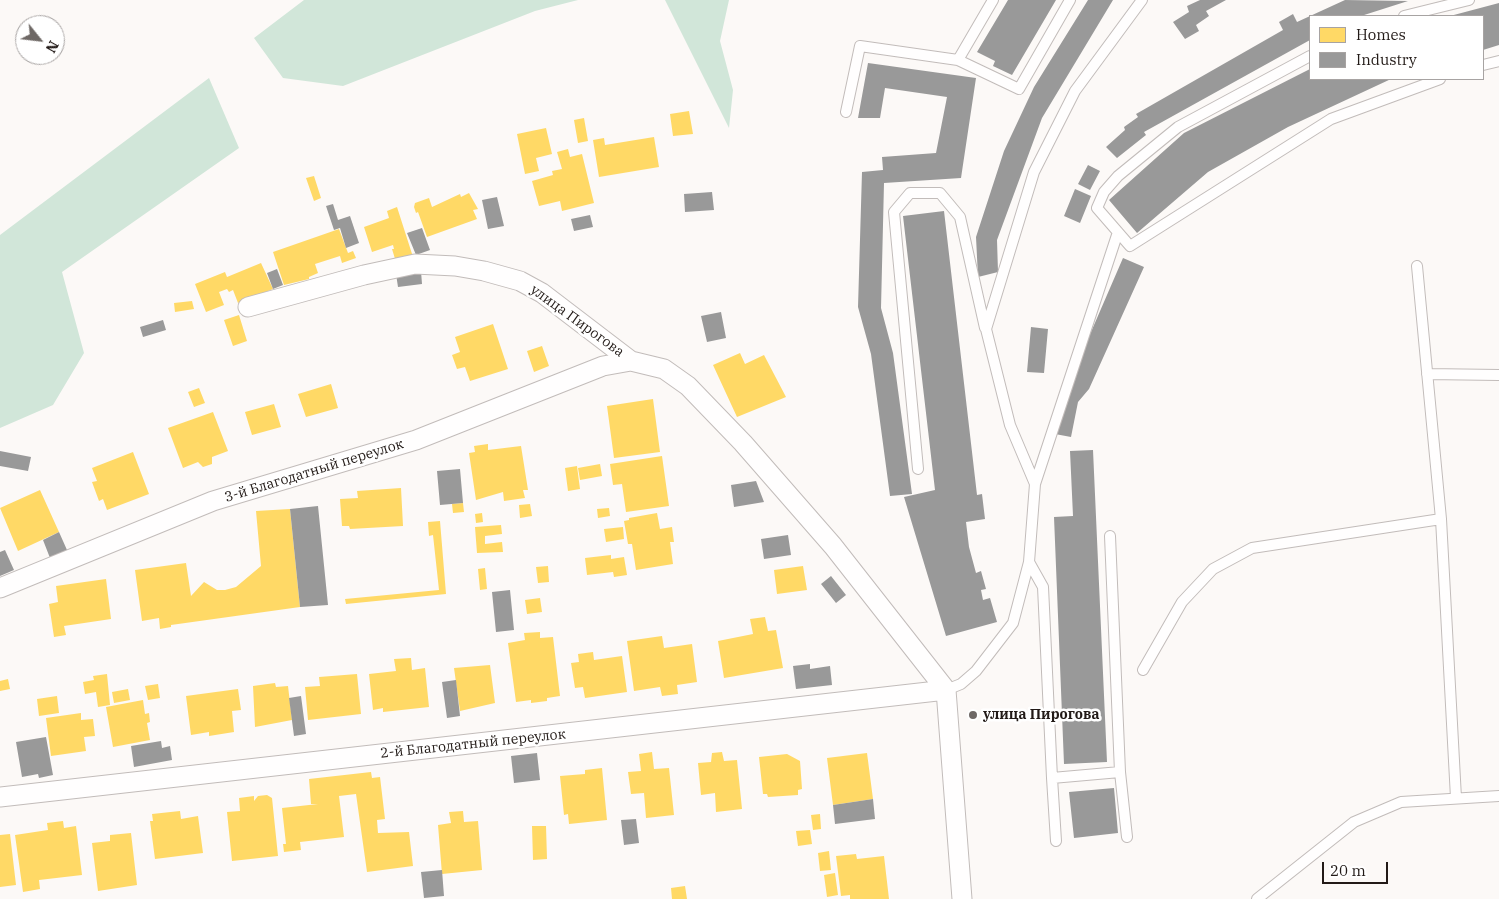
<!DOCTYPE html>
<meta charset="utf-8">
<style>
body{margin:0}
#map{position:relative;width:1499px;height:899px;overflow:hidden;background:#fcf9f7;font-family:"IBM Plex Serif",serif}
canvas{display:block}
.legend{position:absolute;left:1309px;top:15px;width:175px;height:65px;box-sizing:border-box;background:#fff;border:1px solid #a7a3a2;margin:0;padding:6px 9px;list-style:none;font-size:15px;color:#221a17}
.legend li{display:flex;align-items:center;gap:10px;height:25px}
.legend b{width:25px;border:1px solid #a7a3a2}
.north{position:absolute;left:15px;top:15px;width:50px;height:50px;box-sizing:border-box;background:#fff;border:1px solid #a7a3a2;border-radius:50%;rotate:119deg;font-size:14px;font-weight:700;line-height:20px;text-align:center;color:#221a17}
.north::after{content:'';display:block;margin:auto;width:18px;height:22px;background:#6e6865;clip-path:polygon(50% 0,100% 100%,50% 72%,0 100%)}
.scale{position:absolute;left:1322px;top:862px;width:66px;height:22px;box-sizing:border-box;border:2px solid #221a17;border-top:0;padding-left:6px;font-size:15px;line-height:18px;white-space:nowrap;color:#221a17;-webkit-text-stroke:4px #fff;paint-order:stroke}
</style>
<div id="map">
<canvas width="1499" height="899"></canvas>
<ul class="legend">
<li><b style="height:14px;background:#ffd966"></b>Homes</li>
<li><b style="height:14px;background:#999"></b>Industry</li>
</ul>
<div class="north">N</div>
<div class="scale">20 m</div>
</div>
<script>
const c = document.querySelector('canvas').getContext('2d');
c.lineJoin = 'round';
function fill(path, color) { c.fillStyle = color; c.fill(path, 'evenodd'); }
const toPath = rows => new Path2D(rows.map(r => 'M' + r).join(''));
function strokePath(path, color, width, dash) { c.strokeStyle = color; c.lineWidth = width; c.lineCap = dash ? 'butt' : 'round'; c.setLineDash(dash || []); c.stroke(path); }
function write(font, color, halo, rows, align = 'center') {
  c.font = font + ' "IBM Plex Serif",serif'; c.lineWidth = 5; c.setLineDash([]); c.textBaseline = 'middle'; c.strokeStyle = halo; c.fillStyle = color; for (const [text, x, y, turn = 0] of rows) {
    c.save(); c.translate(x, y); c.rotate((+turn || 0) * Math.PI / 180); c.textAlign = isNaN(turn) ? turn : align; if (halo) c.strokeText(text, 0, 0); c.fillText(text, 0, 0); c.restore();
  }
}
const forest = toPath([
 [304,0,578,0,535,11,343,86,283,78,254,38],
 [665,0,729,0,720,41,733,90,729,128],
 [209,78,239,148,62,272,84,353,53,405,0,428,0,235]
]);
const homes = toPath([
 [689,111,693,134,673,136,670,114],
 [584,118,588,141,578,143,574,120],
 [546,128,552,154,536,158,539,171,525,174,517,134],
 [654,137,659,167,599,177,593,140,604,138,605,145],
 [568,149,570,157,582,154,594,203,562,211,560,201,539,206,532,181,553,175,552,171,562,169,557,152],
 [314,176,321,198,314,201,306,178],
 [469,193,478,209,473,210,477,219,427,237,418,212,416,213,414,207,415,203,429,198,432,207,460,194,461,197],
 [397,207,413,257,396,262,392,249,394,249,393,245,372,252,364,227,389,218,387,211],
 [339,229,348,253,353,251,356,258,342,263,340,256,315,264,318,273,309,277,309,279,284,285,273,252],
 [261,263,273,289,238,303,233,290,229,292,227,289,219,292,224,305,206,312,195,284,225,272,227,277],
 [192,301,194,309,175,312,174,303],
 [239,315,247,341,233,346,224,320],
 [493,324,508,369,470,381,465,367,457,369,452,355,460,352,455,337],
 [542,346,549,366,534,372,527,351],
 [740,353,745,364,764,355,786,397,737,417,713,365],
 [331,384,338,408,306,417,298,394],
 [199,388,205,403,194,407,188,392],
 [653,399,660,452,614,458,607,406],
 [274,404,281,427,252,435,245,412],
 [213,412,228,451,212,457,212,464,203,467,198,462,183,468,168,428],
 [488,444,488,450,521,446,528,490,523,490,525,498,504,501,503,492,476,500,469,453,475,452,474,446],
 [133,452,149,494,107,510,103,499,99,501,92,482,97,481,92,468],
 [662,456,669,506,626,512,622,484,613,485,610,464],
 [600,464,602,476,580,480,578,468],
 [577,466,580,489,568,491,565,468],
 [401,488,403,526,350,529,349,526,342,526,340,499,358,498,357,491],
 [40,490,59,532,18,551,0,508],
 [463,503,464,512,453,513,452,504],
 [530,504,532,516,520,518,519,505],
 [609,508,610,516,598,518,597,509],
 [290,509,300,607,171,625,171,627,160,629,159,618,142,621,135,570,186,563,191,596,204,582,217,590,225,590,236,587,261,566,256,511],
 [482,513,483,522,476,523,475,514],
 [657,513,660,529,672,527,674,542,670,542,673,564,636,570,632,544,628,544,624,521,629,520,629,518],
 [440,521,446,594,346,604,345,599,439,590,433,535,429,536,428,522],
 [501,525,502,534,485,536,485,544,502,542,503,552,477,553,475,527],
 [623,527,624,539,606,542,604,529],
 [611,555,611,559,624,557,627,575,614,577,613,572,587,575,585,558],
 [548,566,549,582,538,583,536,567],
 [803,566,807,590,777,594,774,570],
 [485,568,487,589,480,590,478,569],
 [106,579,111,619,64,626,66,635,54,637,49,604,58,602,56,586],
 [540,598,542,612,527,614,525,600],
 [765,617,768,631,776,630,783,668,724,678,718,641,753,634,750,619],
 [540,632,540,638,553,637,560,696,547,698,547,701,531,703,531,700,516,702,508,643,525,640,524,633],
 [662,636,664,648,692,644,697,682,677,685,678,694,662,696,660,687,634,691,627,641],
 [593,652,594,660,622,656,627,692,585,698,583,687,575,688,571,663,579,662,578,654],
 [411,658,412,670,425,668,429,707,383,712,383,708,373,710,369,674,396,671,394,659],
 [490,665,495,703,460,711,454,668],
 [107,674,110,705,98,707,96,692,85,694,83,682,94,680,93,676],
 [357,674,361,714,308,720,305,687,320,686,319,677],
 [8,679,10,689,0,691,0,681],
 [275,683,276,687,288,686,292,720,255,727,253,686],
 [158,684,160,698,148,700,145,686],
 [128,689,130,700,114,703,112,692],
 [238,689,241,710,232,711,234,732,209,736,209,732,191,735,186,696],
 [57,696,59,713,39,716,37,699],
 [143,700,145,714,149,713,150,722,147,723,150,740,113,747,106,707],
 [81,713,81,720,93,719,95,736,84,737,86,751,51,756,46,718],
 [652,752,654,769,669,768,674,815,646,818,644,793,631,794,628,772,641,771,639,754],
 [722,752,724,761,737,760,742,809,716,812,715,793,701,795,698,763,711,762,712,753],
 [867,753,873,799,833,805,827,758],
 [787,754,800,761,802,789,798,790,798,795,768,797,767,794,763,794,759,757],
 [602,768,607,820,569,824,568,814,564,815,560,776,585,774,585,770],
 [371,772,372,778,380,777,385,819,377,820,378,833,409,832,413,866,367,872,356,794,339,796,344,837,300,842,301,850,284,852,283,844,286,844,282,808,318,804,311,804,309,779],
 [267,795,272,798,278,856,232,861,227,812,240,811,239,798,254,796,254,801,258,796],
 [180,811,181,819,198,816,203,853,155,859,150,821,153,821,152,814],
 [463,811,464,822,478,821,482,870,442,874,438,825,451,823,449,812],
 [820,814,821,829,813,830,811,815],
 [63,821,64,828,76,826,82,875,39,880,40,889,23,892,15,835,48,830,47,823],
 [532,826,546,826,547,859,533,860],
 [810,830,812,844,798,846,796,831],
 [131,833,137,885,98,891,92,843,110,841,110,835],
 [10,834,16,885,0,887,0,835],
 [829,851,831,870,820,871,818,853],
 [856,854,857,859,884,856,889,899,850,899,850,895,841,896,836,856],
 [835,873,838,895,827,897,824,875],
 [685,886,687,899,672,899,671,888]
]);
const industry = toPath([
 [1008,0,1056,0,1012,75,993,66,995,61,977,52],
 [1088,0,1113,0,1042,118,997,240,998,272,978,277,976,237,1004,151,1034,87],
 [1200,0,1226,0,1206,11,1209,16,1196,25,1199,31,1185,39,1173,22,1189,12,1187,6],
 [1345,0,1408,1,1361,16,1310,16,1310,40,1144,132,1146,135,1117,158,1106,147,1125,130,1124,127,1138,117,1136,114,1283,30,1279,22,1293,14,1297,22],
 [1499,3,1499,45,1483,50,1483,16,1450,16],
 [868,63,976,78,961,178,884,183,881,308,893,353,912,494,890,496,871,354,858,307,862,172,883,170,882,157,936,153,947,97,885,88,880,118,858,118],
 [1310,69,1310,79,1391,79,1288,127,1208,172,1137,233,1109,200,1184,133],
 [1088,165,1100,171,1090,190,1078,184],
 [1075,189,1091,196,1080,223,1064,216],
 [712,192,714,210,685,212,684,194],
 [497,197,504,226,488,229,482,200],
 [333,204,338,220,350,216,359,243,346,248,340,228,334,230,326,206],
 [944,211,977,495,982,494,985,519,966,522,969,547,976,573,981,571,986,589,981,590,983,600,990,598,997,622,946,636,904,497,935,490,903,216],
 [590,215,593,227,574,231,571,219],
 [422,228,430,250,416,255,407,233],
 [1123,258,1144,267,1089,389,1078,402,1071,437,1055,434,1062,399],
 [277,269,283,285,273,289,267,273],
 [421,271,422,284,398,287,396,274],
 [721,312,726,338,707,342,701,316],
 [163,320,166,330,143,337,140,327],
 [1031,327,1048,329,1044,373,1027,372],
 [1093,450,1107,762,1064,764,1054,517,1073,516,1070,451],
 [0,451,31,457,28,471,0,466],
 [460,469,463,503,440,505,437,471],
 [756,481,764,502,734,507,731,485],
 [318,506,328,605,300,607,290,509],
 [59,532,67,550,50,558,43,540],
 [788,535,791,555,764,559,761,539],
 [5,550,14,570,0,576,0,552],
 [831,576,846,595,836,603,821,584],
 [510,590,514,630,496,632,492,592],
 [810,664,810,669,830,666,832,685,796,689,793,666],
 [456,680,460,716,447,718,442,682],
 [301,696,306,734,294,736,289,698],
 [46,737,53,775,39,778,38,774,22,777,16,742],
 [161,741,162,748,170,746,172,760,134,767,131,746],
 [537,753,540,780,514,783,511,756],
 [1114,788,1118,833,1074,838,1069,792],
 [873,799,875,819,835,824,833,805],
 [636,819,639,843,624,845,621,820],
 [442,870,444,896,424,898,421,872]
]);
const service = toPath([
 [1404,16,1469,0],
 [1310,56,1178,127,1118,176,1104,192,1097,208,1130,246,1331,119,1440,79],
 [958,60,1019,89,1070,0],
 [1483,65,1499,61],
 [846,112,860,46,958,60,993,0],
 [1417,266,1441,519,1456,798],
 [1427,374,1499,375],
 [918,469,894,212,910,193,940,193,960,217,985,328],
 [1035,484,1010,425,986,329,1034,172,1075,91,1142,0],
 [1029,562,1043,587,1052,778,1120,772,1110,536],
 [1143,670,1182,602,1213,569,1252,548,1441,519],
 [946,690,961,684,976,671,1013,623,1029,562,1035,484,1118,232],
 [1120,772,1127,837],
 [1052,778,1056,841],
 [1257,899,1354,822,1401,802,1499,796]
]);
const minor = toPath([
 [248,307,364,275,415,264,455,266,484,271,520,281,542,293,631,361,664,369,688,386,743,443,833,546,946,690,962,899],
 [0,588,213,501,416,440,603,366,631,361],
 [0,797,946,690]
]);
const markers = [
 [973,715,5,"#6e6865"]
];
const streetNames = [
 ["улица Пирогова",577,321,36],
 ["3-й Благодатный переулок",314,471,-17],
 ["2-й Благодатный переулок",473,744,-6]
];
const poiNames = [
 ["улица Пирогова",983,715]
];
fill(forest, '#d1e6d9');
fill(homes, '#ffd966');
fill(industry, '#999');
strokePath(service, '#c2bcba', 12);
strokePath(minor, '#c2bcba', 21);
strokePath(service, '#fffefe', 10);
strokePath(minor, '#fffefe', 19);
for (const [x, y, r, color] of markers) { const dot = new Path2D(); dot.arc(x, y, r, 0, 2 * Math.PI); c.fillStyle = color; c.fill(dot); strokePath(dot, '#fff', 2); }
write('14px', '#221a17', '#fff', streetNames);
write('bold 14px', '#221a17', '#fff', poiNames, 'left');
</script>
